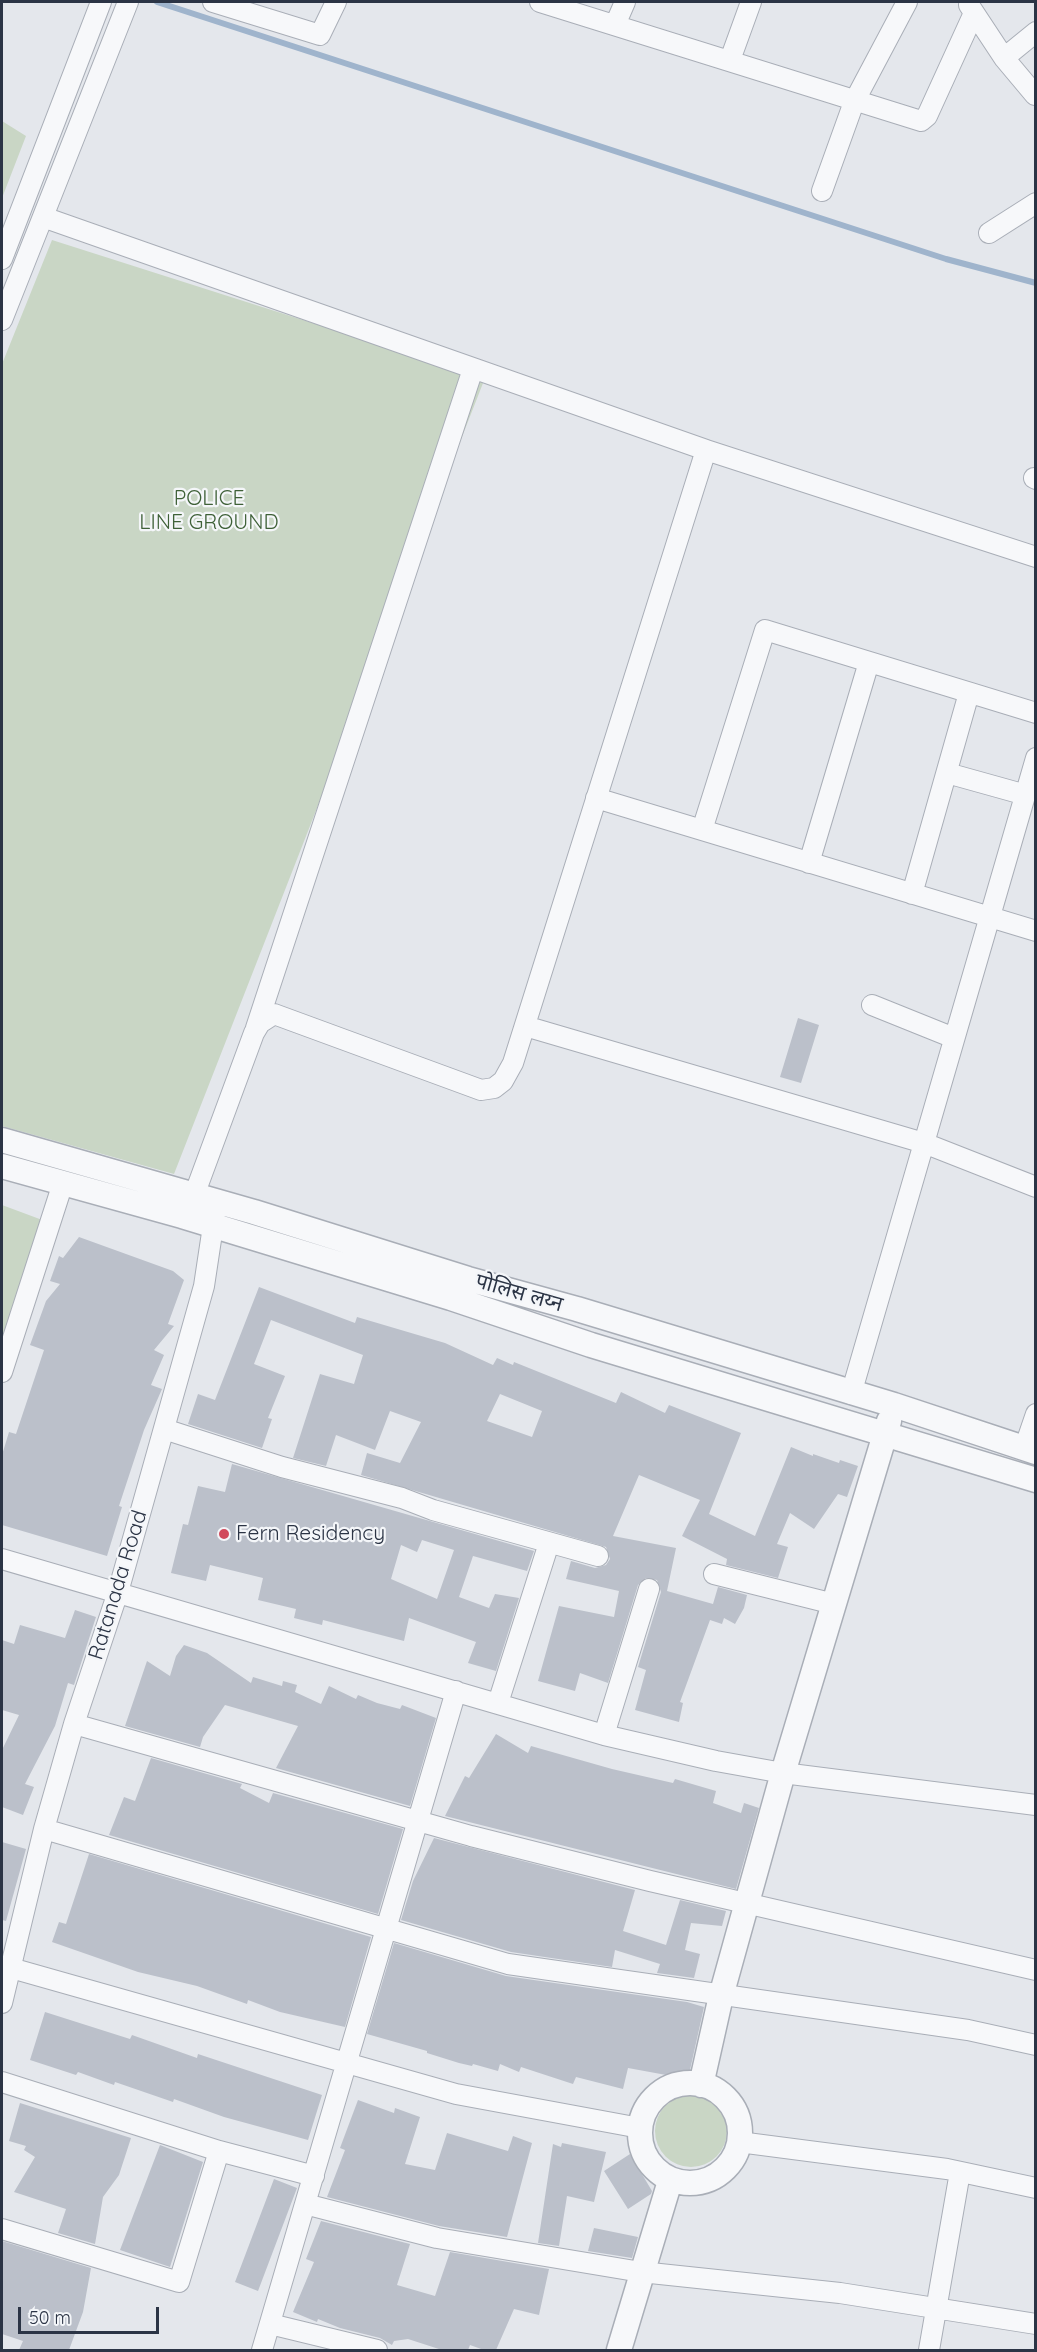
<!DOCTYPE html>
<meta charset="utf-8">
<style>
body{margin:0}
#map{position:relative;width:1037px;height:2352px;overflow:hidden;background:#e4e7ec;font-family:Quicksand,sans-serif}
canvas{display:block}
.frame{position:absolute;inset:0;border:3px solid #2b3445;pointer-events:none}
.scale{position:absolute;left:18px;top:2307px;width:141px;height:27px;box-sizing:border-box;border:3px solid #2b3445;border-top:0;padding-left:8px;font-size:18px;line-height:21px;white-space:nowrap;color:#2b3445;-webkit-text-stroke:4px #f4f6f9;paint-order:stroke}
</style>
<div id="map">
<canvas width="1037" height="2352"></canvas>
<div class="frame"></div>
<div class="scale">50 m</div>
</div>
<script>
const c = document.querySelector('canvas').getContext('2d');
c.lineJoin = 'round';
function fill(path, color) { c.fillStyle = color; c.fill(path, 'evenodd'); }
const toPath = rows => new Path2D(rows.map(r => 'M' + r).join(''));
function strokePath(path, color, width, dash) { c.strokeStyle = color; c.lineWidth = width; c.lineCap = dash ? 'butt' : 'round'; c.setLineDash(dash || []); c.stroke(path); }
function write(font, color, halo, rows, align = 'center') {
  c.font = font + ' Quicksand,"Noto Sans Devanagari",sans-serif'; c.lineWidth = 4.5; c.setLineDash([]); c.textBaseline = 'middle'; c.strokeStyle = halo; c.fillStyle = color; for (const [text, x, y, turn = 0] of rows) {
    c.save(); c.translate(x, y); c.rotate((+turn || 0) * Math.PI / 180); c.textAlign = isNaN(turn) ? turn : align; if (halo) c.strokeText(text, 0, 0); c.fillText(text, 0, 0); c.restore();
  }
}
const green = toPath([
 [2,121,26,136,2,198],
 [52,240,485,378,174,1174,2,1126,2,364],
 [2,1205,45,1221,2,1367],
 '655 2131a36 36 0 1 1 72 0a36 36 0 1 1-72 0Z'
]);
const stream = toPath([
 [157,2,946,259,1036,283]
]);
const building = toPath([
 [798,1018,819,1025,801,1083,780,1077],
 [79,1237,173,1271,184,1280,168,1324,174,1326,154,1350,164,1355,151,1385,162,1389,144,1430,119,1506,122,1507,107,1556,2,1525,2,1455,9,1432,16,1434,44,1350,30,1345,46,1301,60,1284,50,1281,59,1256,63,1258],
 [259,1287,355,1323,357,1317,445,1343,493,1365,497,1358,513,1365,514,1362,616,1403,621,1392,665,1413,669,1405,741,1433,709,1514,755,1536,791,1447,813,1456,813,1454,839,1463,840,1460,858,1466,847,1497,838,1494,814,1529,790,1513,777,1544,788,1547,778,1578,726,1565,727,1559,682,1536,700,1500,639,1475,613,1536,676,1548,667,1591,713,1604,718,1587,747,1595,744,1608,735,1624,724,1618,722,1624,710,1620,680,1702,683,1703,679,1722,635,1710,646,1670,638,1667,661,1592,657,1580,646,1578,638,1585,608,1683,580,1673,575,1691,538,1681,559,1606,614,1617,619,1591,566,1579,571,1561,595,1568,606,1565,610,1559,606,1547,361,1475,367,1453,400,1463,421,1422,390,1411,375,1450,336,1435,326,1466,293,1458,320,1374,354,1384,363,1355,271,1320,254,1364,285,1376,268,1418,272,1419,262,1448,188,1424,198,1394,215,1400],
 [500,1394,542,1411,532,1437,487,1421],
 [232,1464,534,1551,527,1571,473,1556,459,1597,489,1608,495,1594,519,1598,496,1671,468,1663,476,1642,409,1618,404,1641,323,1620,322,1625,294,1618,296,1609,258,1600,263,1578,210,1565,206,1581,171,1573,183,1524,188,1525,198,1486,225,1492],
 [422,1540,454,1550,437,1599,391,1579,401,1545,417,1552],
 [75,1610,96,1617,74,1685,68,1683,55,1726,25,1784,34,1787,23,1815,2,1807,2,1750,19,1715,2,1710,2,1640,14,1644,20,1625,65,1638],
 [184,1645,207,1653,251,1683,253,1677,282,1686,283,1681,297,1685,295,1692,321,1704,329,1686,356,1699,358,1695,377,1703,400,1709,402,1705,436,1718,410,1806,276,1768,298,1726,225,1705,203,1737,200,1747,125,1726,147,1661,170,1676,176,1656],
 [496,1734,528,1753,531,1746,612,1769,673,1783,675,1779,716,1791,713,1803,741,1813,744,1803,759,1808,736,1889,445,1816,465,1776,469,1778],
 [151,1758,242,1784,240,1788,269,1803,273,1793,403,1829,378,1914,109,1835,124,1797,135,1801],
 [434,1838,635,1890,623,1931,666,1945,680,1900,726,1911,722,1926,691,1923,685,1950,700,1954,694,1978,657,1973,660,1964,615,1950,612,1967,511,1952,401,1920,413,1881],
 [2,1842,26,1849,6,1921,2,1920],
 [89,1854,371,1937,345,2027,280,2012,248,2000,247,2004,197,1986,138,1972,52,1942,59,1922,66,1924],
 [394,1943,506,1976,687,2002,704,2007,688,2079,628,2068,623,2089,576,2077,573,2084,521,2067,519,2072,500,2064,498,2071,473,2064,472,2066,459,2063,427,2053,427,2051,367,2034],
 [45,2012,130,2039,132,2035,197,2058,198,2054,322,2095,308,2140,224,2117,174,2099,173,2102,115,2082,114,2085,78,2072,76,2075,30,2060],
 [358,2100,394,2113,395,2108,420,2117,405,2164,435,2170,447,2133,508,2151,513,2136,532,2143,507,2237,439,2226,327,2197,345,2150,340,2148],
 [20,2103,131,2138,119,2175,103,2197,95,2244,58,2233,66,2209,14,2192,35,2157,24,2150,26,2146,9,2141],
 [562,2143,606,2152,594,2202,567,2196,559,2246,538,2243,553,2144,561,2147],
 [160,2145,203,2162,170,2267,120,2250],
 [630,2154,652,2191,651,2194,628,2209,604,2171],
 [274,2179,297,2188,258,2291,235,2282],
 [321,2221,410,2244,397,2285,435,2296,450,2252,549,2269,539,2315,514,2309,496,2350,484,2350,470,2345,468,2350,442,2350,408,2339,394,2341,392,2345,380,2338,340,2328,318,2319,317,2322,293,2312,314,2262,306,2259],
 [594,2228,638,2237,632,2258,588,2251],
 [2,2241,91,2268,83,2312,69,2350,19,2350,23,2341,2,2334]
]);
const minor = toPath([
 [213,2,320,35,336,2],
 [540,2,921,121,927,116,974,13],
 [969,5,1004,58,1035,95],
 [615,25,625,2],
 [1004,58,1036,32],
 [730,60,751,2],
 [822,191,854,102,907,2],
 [43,217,706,450],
 [989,233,1036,203],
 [2,259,101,2],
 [2,320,128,2],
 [1034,478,1036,479],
 [947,773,1026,795],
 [596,798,1036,931],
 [702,830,765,630,1036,713],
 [809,863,869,662],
 [912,894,969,693],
 [872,1005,954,1038],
 [525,1026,924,1143,1036,1187],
 [256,1028,473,369],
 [189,1209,254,1033,260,1023,274,1014,481,1090,494,1088,503,1081,513,1063,706,450,1036,557],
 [2,1372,63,1183],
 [851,1394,1036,758],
 [164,1429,282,1467,402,1498,433,1510,598,1556],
 [1024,1449,1036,1414],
 [2,1559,604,1735,716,1761,783,1773,1036,1805],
 [714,1574,834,1604],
 [498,1703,549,1543],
 [74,1724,471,1836,650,1881,1036,1970],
 [604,1735,649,1589],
 [44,1829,508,1964,968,2030,1036,2045],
 [11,1968,456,2094,640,2128],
 [2,2003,44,1829,74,1724,118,1592,204,1286,215,1213],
 [2,2082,219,2151,314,2176],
 [739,2142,947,2169,1036,2188],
 [305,2204,437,2238,641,2272,840,2293,1036,2324],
 [2,2229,179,2282,219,2151],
 [270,2324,377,2350],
 [262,2350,456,1691],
 [929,2350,960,2172]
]);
const tertiary = toPath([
 [2,1140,254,1212,468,1279,577,1309,894,1405,1036,1452],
 [2,1166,182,1216,451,1298,591,1345,1036,1480],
 '640 2133a50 50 0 1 1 100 0a50 50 0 1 1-100 0Z',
 [701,2085,721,1996,783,1773,889,1421],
 [619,2350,670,2181]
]);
const markers = [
 [224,1534,6,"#d1495b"]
];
const parkNames = [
 ["POLICE",209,499],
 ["LINE GROUND",209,523]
];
const streetNames = [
 ["पोलिस लय्न",519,1293,16],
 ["Ratanada Road",118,1585,-73]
];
const poiNames = [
 ["Fern Residency",236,1534]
];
fill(green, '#c9d6c5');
strokePath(stream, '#9fb4cc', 6);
fill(building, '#bbc0ca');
strokePath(minor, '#a9aeb7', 22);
strokePath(tertiary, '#a9aeb7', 27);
strokePath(minor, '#f7f8fa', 20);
strokePath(tertiary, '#f7f8fa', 24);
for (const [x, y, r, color] of markers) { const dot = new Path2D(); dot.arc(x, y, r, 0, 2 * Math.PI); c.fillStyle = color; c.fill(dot); strokePath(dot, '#f4f6f9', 2); }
write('21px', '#3f6138', '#f4f6f9', parkNames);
write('21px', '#2b3445', '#f4f6f9', streetNames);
write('21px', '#2b3445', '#f4f6f9', poiNames, 'left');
</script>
